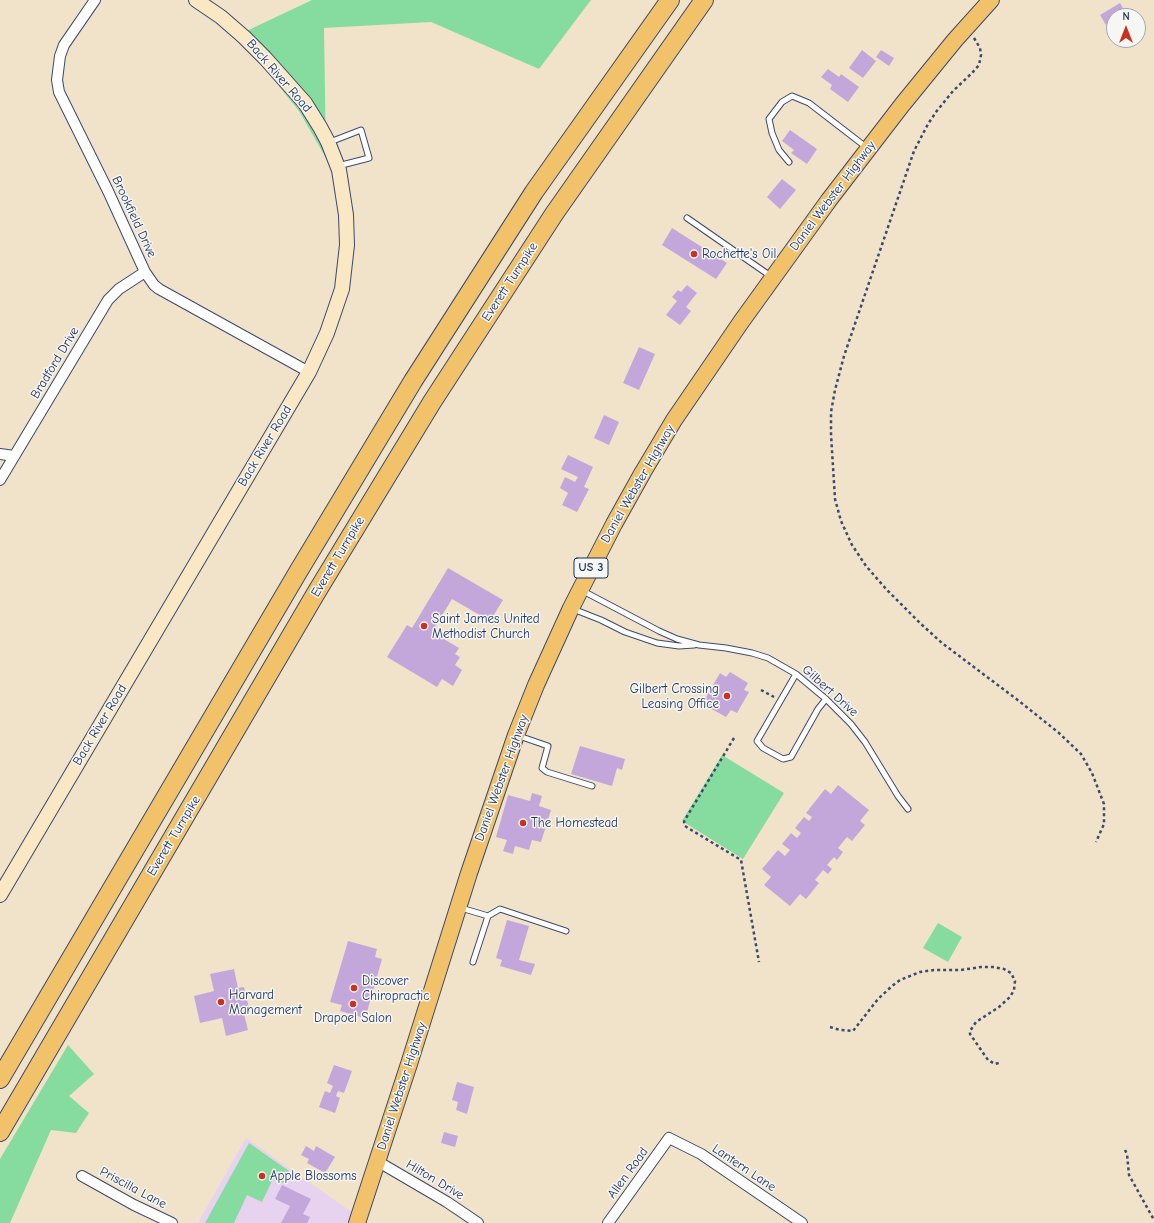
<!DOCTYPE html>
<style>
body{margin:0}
#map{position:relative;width:1154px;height:1223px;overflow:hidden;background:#f1e3ca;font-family:"Comic Neue",sans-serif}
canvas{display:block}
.north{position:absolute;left:1106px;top:8px;width:40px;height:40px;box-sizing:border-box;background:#f6f6f2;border:1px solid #9ea6b7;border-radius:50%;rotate:0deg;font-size:11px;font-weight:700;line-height:16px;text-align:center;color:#1b2f5e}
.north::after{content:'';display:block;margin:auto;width:14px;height:18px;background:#c8321e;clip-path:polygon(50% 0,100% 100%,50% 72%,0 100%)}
</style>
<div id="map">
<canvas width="1154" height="1223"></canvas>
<div class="north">N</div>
</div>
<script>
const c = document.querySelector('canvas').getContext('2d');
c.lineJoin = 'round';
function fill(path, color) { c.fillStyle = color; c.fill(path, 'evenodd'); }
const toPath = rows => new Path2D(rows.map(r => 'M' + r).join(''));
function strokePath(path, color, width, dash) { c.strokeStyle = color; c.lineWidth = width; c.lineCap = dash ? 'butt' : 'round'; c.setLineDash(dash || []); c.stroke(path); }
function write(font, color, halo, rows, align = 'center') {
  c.font = font + ' "Comic Neue",sans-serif'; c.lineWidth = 3; c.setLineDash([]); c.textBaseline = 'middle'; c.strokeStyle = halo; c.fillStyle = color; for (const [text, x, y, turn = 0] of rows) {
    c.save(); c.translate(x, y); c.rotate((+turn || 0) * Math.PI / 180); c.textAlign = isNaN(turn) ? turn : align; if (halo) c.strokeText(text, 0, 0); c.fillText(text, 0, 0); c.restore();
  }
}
const built = toPath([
 [246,1138,353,1213,350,1223,198,1223]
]);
const green = toPath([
 [312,0,591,0,539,69,431,22,324,28,326,158,299,111,238,35],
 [722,755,784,793,743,859,682,821],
 [938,923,962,937,948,962,923,948],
 [68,1045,94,1074,69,1096,89,1113,76,1133,51,1130,10,1223,0,1223,0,1159],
 [249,1143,289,1171,283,1183,273,1179,262,1202,247,1195,234,1223,205,1223]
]);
const building = toPath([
 [1120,3,1126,13,1121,16,1114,16,1114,20,1106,25,1100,15],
 [862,50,876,61,863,78,849,68],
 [881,50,894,58,889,66,876,57],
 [828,69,839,77,841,74,859,87,848,102,830,89,832,85,821,77],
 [790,130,817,149,807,164,791,153,794,150,782,141],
 [782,179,796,190,780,209,767,197],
 [672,228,727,263,716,279,662,245],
 [687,285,697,293,686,307,691,311,680,325,666,315,677,301,672,297,678,290,681,292],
 [639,347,655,354,639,390,623,383],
 [604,415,619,422,609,445,594,438],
 [568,455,593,467,584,487,589,489,577,512,562,505,568,493,560,488,565,477,575,482,578,477,561,469],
 [448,568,503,600,490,621,452,599,432,632,459,648,455,654,460,657,455,665,462,670,453,686,442,679,437,687,387,657,407,625,412,628],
 [730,672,748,683,744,690,749,692,737,713,731,710,726,717,708,707,711,702,705,699,720,673,726,677],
 [580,746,625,759,622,770,617,768,612,786,571,774],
 [838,785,869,810,860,821,865,825,852,841,847,837,838,848,843,852,837,860,834,857,827,865,832,869,828,874,823,870,815,880,819,883,806,899,800,894,790,906,764,885,771,877,762,869,778,850,785,856,790,850,782,844,791,833,797,838,801,833,795,828,804,817,809,821,812,817,806,813,825,789,831,794],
 [532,793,542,796,539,806,551,810,541,842,532,840,529,850,515,846,513,854,503,851,507,840,496,837,508,795,530,801],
 [507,920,529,926,519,960,535,964,531,975,500,966,502,960,496,958],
 [348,941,377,949,375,957,382,959,367,1012,363,1010,361,1017,340,1011,342,1005,330,1002],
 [234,969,238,988,244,987,249,1008,243,1010,248,1030,226,1036,222,1018,200,1023,194,996,214,991,210,974],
 [334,1065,352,1071,344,1093,338,1091,336,1096,340,1098,335,1113,319,1107,325,1091,330,1093,333,1086,327,1083],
 [457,1082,474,1087,467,1114,456,1110,458,1102,452,1100],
 [444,1132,458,1136,455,1147,441,1143],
 [306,1146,314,1151,316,1146,335,1157,325,1173,307,1163,309,1159,301,1155],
 [282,1185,311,1199,303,1214,310,1217,307,1223,281,1223,290,1206,275,1199]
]);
const path = toPath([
 [974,38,980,48,981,55,979,65,972,73,953,91,936,112,928,124,914,151,844,356,835,390,831,412,831,434,835,499,841,521,852,545,866,566,887,590,921,624,942,643,1019,701,1059,733,1081,754,1092,773,1104,804,1104,824,1096,842],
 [761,690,774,697],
 [734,738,686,818,684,822,685,826,688,828,741,860,759,962],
 [830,1027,840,1030,853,1031,878,999,892,986,900,980,920,972,934,970,961,970,981,967,993,967,1004,969,1011,973,1015,981,1014,990,1010,997,999,1007,976,1022,970,1031,970,1034,988,1060,995,1064,999,1063],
 [1125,1150,1127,1154,1129,1175,1154,1220]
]);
const lane = toPath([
 [330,142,361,130,369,158,338,166],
 [789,162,779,150,772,133,769,119,782,102,792,96,809,103,866,147],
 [687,218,772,277],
 [583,591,659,631,677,639,699,645,726,648,752,653,768,658,796,674,826,699,851,724,865,742,898,796,908,809],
 [573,609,601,620,625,632,657,643,679,646,694,645],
 [796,674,757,741,763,748,783,759,791,757,818,709,826,699],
 [519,736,548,746,542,768,547,772,592,786],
 [461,908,488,916,473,962],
 [488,916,500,909,566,931]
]);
const street = toPath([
 [95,0,64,45,60,56,57,80,59,92,108,191,145,272,154,285,159,289,309,372],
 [0,454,14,456],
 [0,480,108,300,119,289,145,272],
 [377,1161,447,1202,478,1223],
 [82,1176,134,1205,172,1223],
 [608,1223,669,1138,701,1154,802,1223]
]);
const secondary = toPath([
 [0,895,309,372,327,333,342,289,347,245,346,215,339,170,328,142,320,127,305,103,265,58,244,37,221,17,196,0]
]);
const primary = toPath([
 [357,1223,409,1064,469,873,516,735,536,685,571,608,614,524,643,472,674,420,741,322,829,200,902,105,955,40,991,0]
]);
const highway = toPath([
 [0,1079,298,572,413,381,534,192,670,0],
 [0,1132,316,593,432,402,554,214,704,0]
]);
const markers = [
 [694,254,4,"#c8321e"],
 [424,626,4,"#c8321e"],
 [727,696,4,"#c8321e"],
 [523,823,4,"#c8321e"],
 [354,988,4,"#c8321e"],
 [221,1002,4,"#c8321e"],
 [353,1004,4,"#c8321e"],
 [262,1176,4,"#c8321e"]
];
const shields = [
 [591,568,34]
];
const shieldNames = [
 ["US 3",591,568]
];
const streetNames = [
 ["Back River Road",279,76,49],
 ["Daniel Webster Highway",833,196,-53],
 ["Brookfield Drive",134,217,65],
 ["Everett Turnpike",510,282,-57],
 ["Bradford Drive",55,363,-59],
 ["Back River Road",265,446,-59],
 ["Daniel Webster Highway",638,484,-60],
 ["Everett Turnpike",338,557,-59],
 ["Gilbert Drive",830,691,42],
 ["Back River Road",100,725,-59],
 ["Daniel Webster Highway",502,778,-70],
 ["Everett Turnpike",174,836,-59],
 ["Daniel Webster Highway",402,1086,-72],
 ["Lantern Lane",744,1168,34],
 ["Allen Road",628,1173,-54],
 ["Hilton Drive",435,1180,31],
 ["Priscilla Lane",133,1188,28]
];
const poiNames = [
 ["Rochette's Oil",702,254],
 ["Saint James United",432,619],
 ["Methodist Church",432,634],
 ["Gilbert Crossing",719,689,"right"],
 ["Leasing Office",719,704,"right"],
 ["The Homestead",531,823],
 ["Discover",362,981],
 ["Chiropractic",362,996],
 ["Harvard",229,995],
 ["Management",229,1010],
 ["Drapoel Salon",353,1018,"center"],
 ["Apple Blossoms",270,1176]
];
fill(built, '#e7d2ef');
fill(green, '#86dc9f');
fill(building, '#c4a7da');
strokePath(lane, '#3b4a6e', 7);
strokePath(street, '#3b4a6e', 12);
strokePath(secondary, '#3b4a6e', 16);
strokePath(primary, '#3b4a6e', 18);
strokePath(highway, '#3b4a6e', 20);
strokePath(path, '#3b4a6e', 2.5, [3, 3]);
strokePath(lane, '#fff', 5);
strokePath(street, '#fff', 10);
strokePath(secondary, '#fae7c3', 14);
strokePath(primary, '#f2c26a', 16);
strokePath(highway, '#f2c26a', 18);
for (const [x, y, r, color] of markers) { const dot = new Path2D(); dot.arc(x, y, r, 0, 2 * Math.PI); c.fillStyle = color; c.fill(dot); strokePath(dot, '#f6f6f2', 1.5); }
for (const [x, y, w] of shields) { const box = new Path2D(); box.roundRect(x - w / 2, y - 10, w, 20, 3); c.fillStyle = '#f6f6f2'; c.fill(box); strokePath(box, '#1b2f5e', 1); }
write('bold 12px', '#1b2f5e', null, shieldNames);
write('13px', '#1b2f5e', '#f6f6f2', streetNames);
write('13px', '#1b2f5e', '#f6f6f2', poiNames, 'left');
</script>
